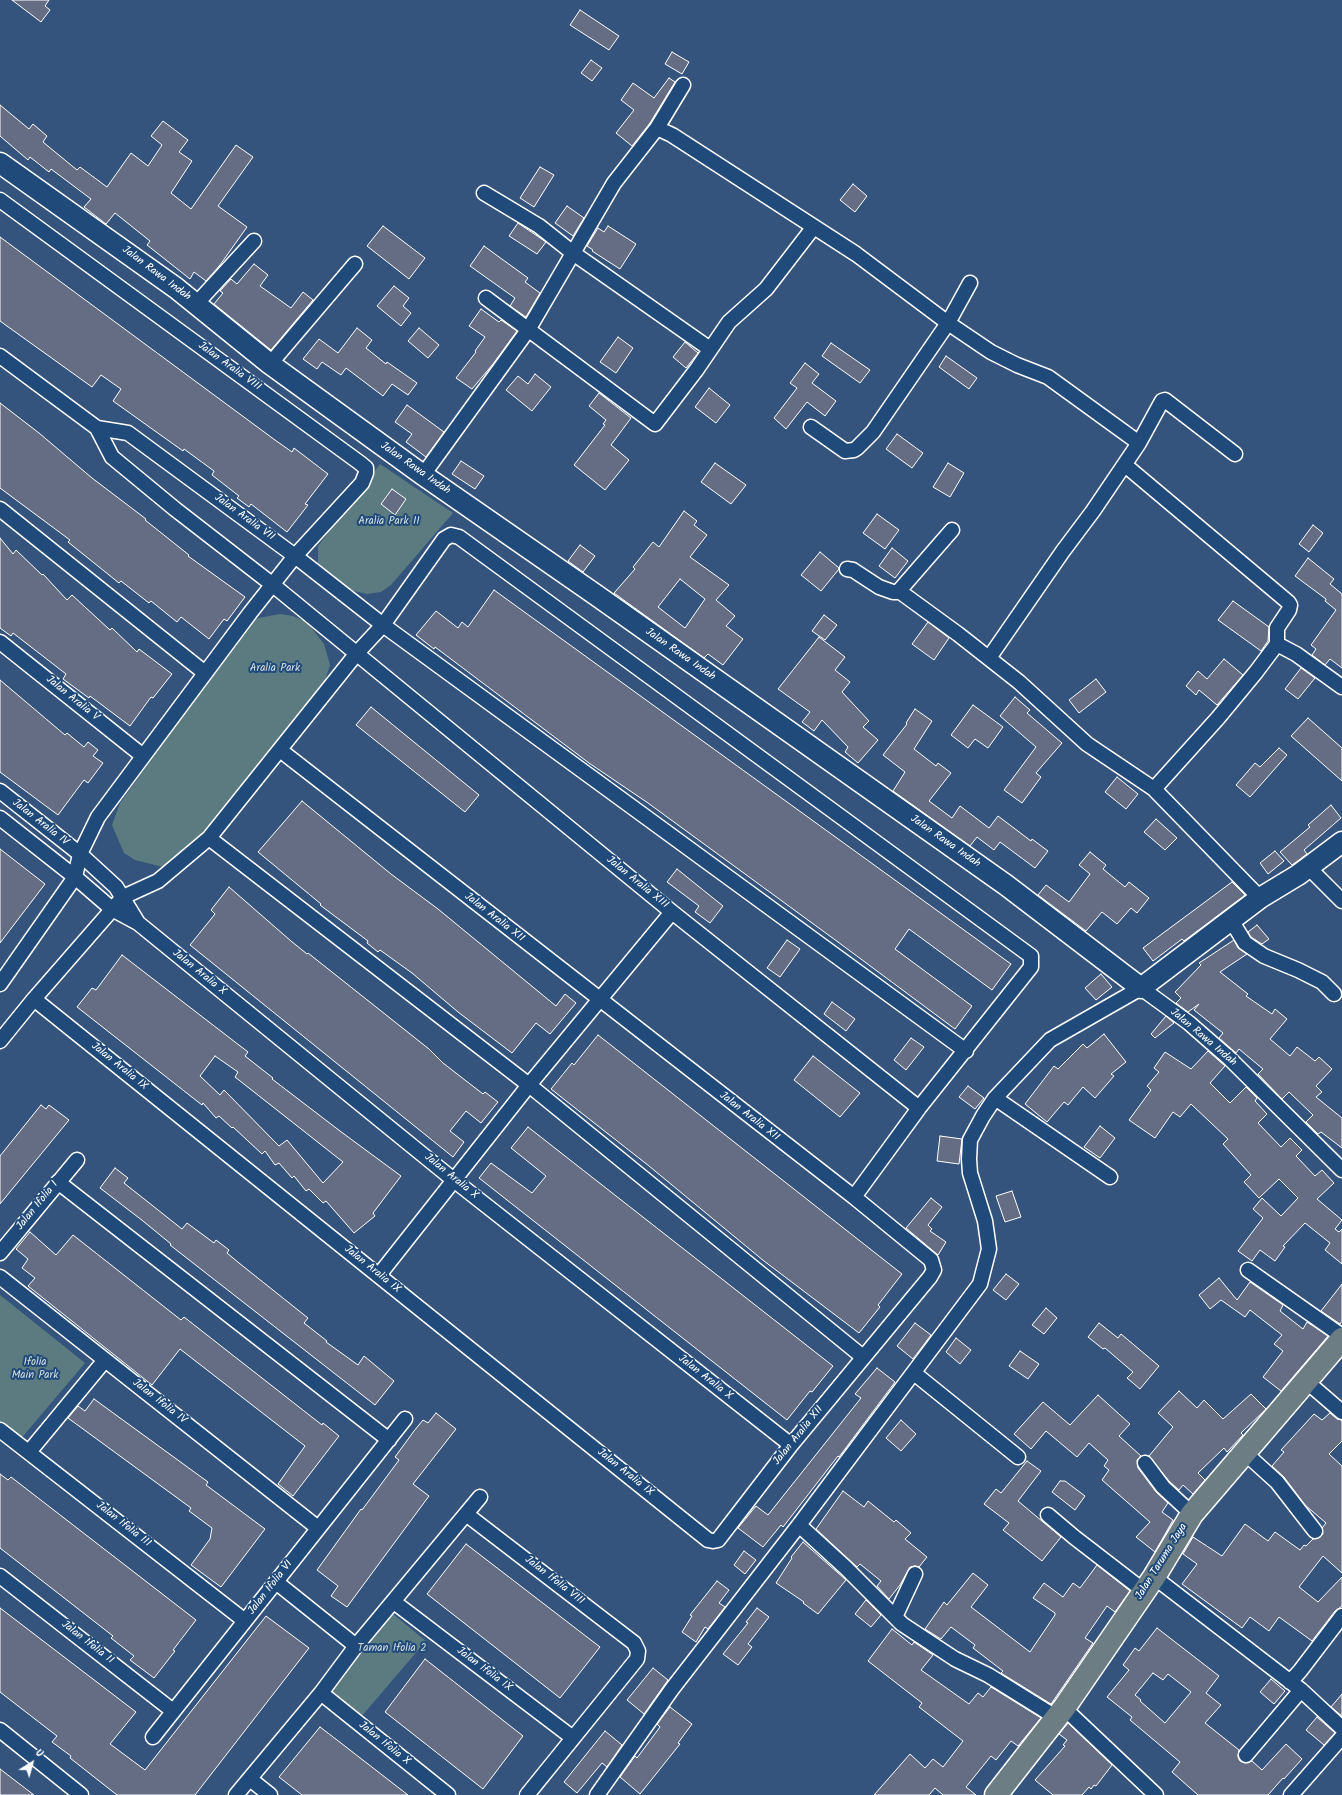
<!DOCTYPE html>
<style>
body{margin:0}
#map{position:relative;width:1342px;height:1795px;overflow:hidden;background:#34547d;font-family:Kalam,sans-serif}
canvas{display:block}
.north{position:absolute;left:12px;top:1743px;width:40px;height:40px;-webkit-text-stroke:3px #1f4a7a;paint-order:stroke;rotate:37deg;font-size:11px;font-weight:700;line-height:16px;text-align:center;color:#fff}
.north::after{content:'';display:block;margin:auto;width:14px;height:18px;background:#fff;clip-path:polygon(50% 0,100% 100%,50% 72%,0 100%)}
</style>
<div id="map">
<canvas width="1342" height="1795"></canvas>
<div class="north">U</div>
</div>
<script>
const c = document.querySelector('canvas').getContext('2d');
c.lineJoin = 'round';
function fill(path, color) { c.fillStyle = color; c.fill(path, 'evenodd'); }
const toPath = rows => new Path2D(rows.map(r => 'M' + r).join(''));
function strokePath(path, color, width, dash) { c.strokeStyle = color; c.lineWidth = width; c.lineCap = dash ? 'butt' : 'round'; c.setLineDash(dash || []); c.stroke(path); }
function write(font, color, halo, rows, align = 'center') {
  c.font = font + ' Kalam,sans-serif'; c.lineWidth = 4; c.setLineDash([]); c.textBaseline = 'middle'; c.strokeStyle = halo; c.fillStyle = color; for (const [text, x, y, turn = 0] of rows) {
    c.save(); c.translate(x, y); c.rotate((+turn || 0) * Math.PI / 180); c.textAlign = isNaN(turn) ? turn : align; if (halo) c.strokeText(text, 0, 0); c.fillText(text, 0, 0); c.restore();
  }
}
const green = toPath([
 [380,464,453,513,391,585,381,592,367,594,350,590,318,567,318,546],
 [280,614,293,616,307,622,324,644,330,665,325,681,194,849,181,860,163,867,135,860,124,853,112,825,120,803,253,619],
 [0,1295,85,1363,19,1441,0,1426],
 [393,1614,426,1641,361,1717,330,1691]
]);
const building = toPath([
 [12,0,49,0,45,6,50,10,41,22,12,0],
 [580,10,619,36,609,50,570,25,580,10],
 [672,52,689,62,682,74,665,64,672,52],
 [591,60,602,68,592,81,581,73,591,60],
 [669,78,675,82,650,123,632,146,616,133,634,110,621,100,633,83,654,98,669,78],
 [0,105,29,129,33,124,47,136,43,142,77,170,80,167,107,187,131,153,148,166,162,145,151,136,163,121,188,140,179,152,192,161,171,193,191,209,236,145,253,157,218,206,247,227,220,265,206,281,194,272,190,279,147,245,150,241,115,213,106,224,84,207,91,199,51,169,49,172,30,157,28,160,0,136,0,105],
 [540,167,554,175,534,207,520,198,540,167],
 [853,184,867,196,855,212,840,200,853,184],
 [567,206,584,218,573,236,555,223,567,206],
 [518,223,546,242,537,254,509,236,518,223],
 [383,226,425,258,409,279,367,246,383,226],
 [608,226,636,244,620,269,592,251,593,250,587,246,598,228,604,232,608,226],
 [0,237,275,440,292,452,294,448,328,474,305,504,308,505,287,532,251,504,249,507,237,498,239,496,212,475,214,471,184,449,183,451,113,401,121,389,101,375,92,387,0,321,0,237],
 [484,246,528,278,525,282,540,293,526,317,510,306,515,298,470,266,484,246],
 [254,264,268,275,260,286,291,308,303,292,313,300,271,350,214,304,223,293,220,291,231,279,237,284,254,264],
 [394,286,409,298,403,306,411,313,401,326,377,306,394,286],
 [481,309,499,322,501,320,517,331,493,364,472,389,456,378,476,352,475,351,485,337,469,326,481,309],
 [357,328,372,340,366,348,386,364,387,362,417,383,408,395,392,384,383,396,346,368,341,375,322,362,317,369,303,359,319,339,338,353,357,328],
 [419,328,439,345,428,358,408,341,419,328],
 [618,337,633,348,616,373,600,362,618,337],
 [685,342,698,353,686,368,673,357,685,342],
 [831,343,870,370,860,383,822,356,831,343],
 [946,356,977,378,969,389,939,367,946,356],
 [805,363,819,374,812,383,836,401,825,416,807,402,786,429,774,418,797,388,790,383,805,363],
 [535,374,551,387,532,411,506,390,518,376,528,384,535,374],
 [709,388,730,405,716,423,695,407,709,388],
 [599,393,631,418,611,445,629,460,605,490,574,465,605,425,603,424,606,420,589,406,599,393],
 [0,403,39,433,92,478,146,519,145,520,189,555,188,556,245,597,227,621,224,619,209,639,181,617,177,622,151,601,149,603,121,581,119,583,68,542,70,540,0,488,0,403],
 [407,405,444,432,426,457,406,442,412,434,395,422,407,405],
 [897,434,923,453,912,468,886,449,897,434],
 [461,461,484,476,475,489,452,474,461,461],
 [715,463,746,485,731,504,701,482,715,463],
 [948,463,964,473,950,497,933,487,948,463],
 [392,489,406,499,395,515,381,504,392,489],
 [684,511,697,521,694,525,707,535,690,557,729,585,716,600,735,616,726,626,743,639,723,665,708,654,704,658,614,593,635,569,633,567,653,542,659,547,684,511],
 [680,579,705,599,685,628,658,607,680,579],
 [877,514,899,530,885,549,863,533,877,514],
 [1313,525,1323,533,1309,552,1299,544,1313,525],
 [0,538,13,554,16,550,42,575,43,574,67,600,72,595,110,630,112,628,137,652,139,649,172,674,153,698,151,697,130,726,90,696,89,698,63,679,66,674,13,633,11,636,0,628,0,538],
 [580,545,595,556,583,572,568,561,580,545],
 [892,548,908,561,895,578,879,566,892,548],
 [820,552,839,568,839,569,821,591,801,575,820,552],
 [1308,558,1334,579,1330,584,1342,594,1342,668,1330,659,1325,665,1312,655,1316,649,1311,645,1336,610,1325,601,1326,599,1295,576,1308,558],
 [494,590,1011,964,992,990,909,929,895,949,972,1006,955,1029,838,942,648,803,589,763,435,647,434,649,416,635,436,611,458,628,462,622,468,627,494,590],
 [1233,601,1269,627,1268,641,1261,651,1218,620,1233,601],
 [824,615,837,625,825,640,812,631,824,615],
 [928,622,949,638,934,660,912,644,928,622],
 [819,637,845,657,835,670,850,682,842,692,869,721,863,727,878,740,858,763,845,752,848,747,822,720,814,731,802,722,810,712,778,689,819,637],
 [1224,659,1243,675,1217,705,1199,690,1196,695,1186,686,1198,671,1207,679,1224,659],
 [1301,668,1315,678,1298,699,1285,689,1301,668],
 [1096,679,1106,692,1079,713,1069,700,1096,679],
 [0,680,65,735,67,733,84,747,88,742,98,750,93,756,103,763,88,783,84,780,58,815,0,772,0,680],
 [1015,697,1030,710,1027,713,1062,743,1036,773,1041,777,1022,803,1004,790,1036,747,1000,716,1015,697],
 [973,705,1003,727,988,748,975,739,968,748,951,735,973,705],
 [371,707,479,795,465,812,356,725,371,707],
 [915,709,932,721,914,749,936,766,938,763,951,773,929,801,952,818,960,806,989,828,998,816,1031,841,1032,839,1048,851,1035,868,1000,842,994,850,977,837,970,846,893,791,905,772,883,755,907,724,906,723,915,709],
 [1308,718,1342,748,1342,781,1291,736,1308,718],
 [1279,748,1287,755,1250,797,1236,785,1255,763,1260,767,1279,748],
 [1117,777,1138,794,1126,809,1105,792,1117,777],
 [302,801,391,874,438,909,556,1006,565,994,576,1003,550,1034,536,1023,512,1053,458,1012,412,973,380,950,378,952,367,943,368,941,320,905,321,904,258,852,302,801],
 [1331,805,1341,818,1304,850,1307,854,1292,865,1280,852,1310,827,1308,825,1331,805],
 [1156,819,1177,838,1165,850,1144,832,1156,819],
 [0,849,45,884,0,943,0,849],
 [1275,851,1284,861,1268,874,1260,863,1275,851],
 [1090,852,1106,865,1103,869,1125,887,1129,882,1149,898,1137,913,1131,908,1117,924,1102,912,1086,931,1038,895,1046,885,1069,902,1090,874,1079,865,1090,852],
 [677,869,723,906,710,923,695,912,699,906,667,882,677,869],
 [1232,882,1245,895,1184,941,1182,939,1153,961,1143,948,1232,882],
 [229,887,291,941,307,954,308,953,429,1049,443,1063,483,1094,485,1092,498,1102,481,1123,466,1111,450,1131,464,1142,453,1157,190,945,215,914,211,910,229,887],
 [1257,925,1269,939,1262,944,1251,937,1248,932,1257,925],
 [787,940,800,949,780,977,767,968,787,940],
 [1234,940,1238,948,1247,954,1220,972,1248,994,1246,996,1272,1014,1275,1009,1287,1019,1270,1039,1290,1056,1297,1047,1315,1061,1319,1057,1332,1069,1316,1086,1322,1092,1316,1097,1342,1118,1342,1148,1321,1132,1318,1134,1306,1122,1313,1115,1289,1092,1282,1099,1258,1074,1263,1069,1239,1049,1236,1053,1219,1038,1223,1033,1194,1010,1199,1004,1188,1012,1176,1003,1181,998,1175,992,1201,965,1199,963,1234,940],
 [122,955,248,1052,245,1056,273,1078,272,1079,340,1131,401,1176,373,1213,375,1216,354,1233,326,1201,323,1203,309,1189,306,1191,294,1176,292,1178,279,1163,275,1165,265,1151,262,1154,233,1127,232,1128,219,1116,216,1118,203,1103,202,1105,77,1007,92,988,96,990,122,955],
 [215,1056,238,1072,235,1077,343,1162,323,1183,287,1140,279,1146,224,1090,220,1095,200,1076,215,1056],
 [1101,974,1112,987,1096,1000,1085,988,1101,974],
 [832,1002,855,1019,846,1031,824,1014,832,1002],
 [1166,1016,1174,1023,1155,1038,1151,1034,1166,1016],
 [1104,1034,1126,1062,1111,1074,1114,1076,1095,1098,1083,1087,1068,1105,1064,1102,1047,1122,1025,1104,1054,1066,1058,1069,1083,1044,1087,1048,1104,1034],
 [598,1035,902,1274,878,1305,880,1307,859,1333,764,1261,649,1166,551,1089,572,1063,574,1065,598,1035],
 [911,1038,924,1047,906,1070,894,1060,911,1038],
 [1208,1051,1225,1066,1210,1083,1230,1103,1246,1087,1257,1098,1255,1101,1267,1114,1258,1123,1281,1147,1290,1138,1302,1150,1296,1156,1315,1176,1322,1170,1334,1183,1317,1199,1342,1220,1335,1229,1339,1232,1342,1229,1342,1264,1325,1250,1330,1243,1305,1223,1283,1246,1285,1247,1275,1261,1260,1250,1252,1261,1238,1251,1263,1218,1253,1209,1262,1198,1281,1216,1298,1198,1279,1179,1259,1198,1244,1182,1251,1175,1223,1144,1228,1139,1191,1104,1180,1117,1173,1112,1155,1138,1129,1120,1151,1090,1147,1086,1159,1072,1154,1068,1165,1052,1191,1069,1208,1051],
 [813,1056,860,1093,840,1117,794,1080,813,1056],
 [968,1086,984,1098,975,1109,959,1097,968,1086],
 [41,1105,46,1109,49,1105,69,1120,0,1204,0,1156,41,1105],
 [1100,1126,1115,1138,1100,1158,1084,1147,1100,1126],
 [528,1127,833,1366,812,1392,810,1391,787,1420,479,1178,491,1163,532,1193,546,1176,511,1148,528,1127],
 [940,1136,962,1139,959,1164,937,1161,940,1136],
 [115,1168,128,1178,124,1183,182,1229,187,1223,214,1243,216,1240,229,1250,227,1253,239,1263,308,1318,304,1323,327,1341,326,1342,358,1365,364,1356,394,1381,375,1405,170,1245,171,1244,143,1221,100,1188,115,1168],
 [1012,1191,1021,1217,1005,1222,996,1196,1012,1191],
 [931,1198,942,1207,928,1225,932,1229,930,1231,946,1242,938,1255,906,1228,931,1198],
 [30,1232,56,1255,73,1235,181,1320,184,1317,322,1425,323,1423,339,1436,293,1496,278,1484,305,1446,180,1349,152,1385,28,1286,35,1278,22,1268,28,1259,16,1249,30,1232],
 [1006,1274,1019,1284,1006,1300,993,1290,1006,1274],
 [1219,1278,1237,1300,1250,1282,1283,1305,1280,1311,1303,1329,1307,1322,1328,1336,1281,1391,1263,1377,1283,1351,1274,1344,1282,1335,1250,1310,1245,1317,1221,1300,1210,1309,1199,1295,1219,1278],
 [1342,1284,1342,1321,1340,1324,1321,1311,1342,1284],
 [1046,1308,1057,1318,1044,1334,1032,1325,1046,1308],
 [915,1323,931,1335,913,1359,897,1346,915,1323],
 [1099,1323,1118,1338,1121,1334,1159,1366,1140,1389,1127,1378,1133,1372,1105,1348,1103,1349,1088,1337,1099,1323],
 [956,1338,971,1350,960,1364,946,1352,956,1338],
 [1020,1351,1039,1364,1028,1379,1009,1366,1020,1351],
 [877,1368,895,1382,839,1457,838,1456,783,1527,781,1525,763,1547,738,1528,756,1506,768,1515,861,1398,855,1394,877,1368],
 [1179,1391,1197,1408,1204,1400,1223,1419,1251,1394,1266,1409,1241,1433,1243,1435,1227,1452,1224,1448,1198,1473,1205,1480,1193,1494,1183,1485,1179,1490,1169,1481,1149,1456,1173,1427,1158,1413,1179,1391],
 [1098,1395,1130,1424,1119,1436,1141,1456,1137,1460,1138,1468,1156,1492,1168,1503,1162,1512,1173,1520,1155,1552,1136,1537,1150,1522,1102,1480,1109,1470,1104,1466,1108,1460,1089,1443,1077,1457,1046,1431,1031,1449,1014,1434,1043,1402,1070,1425,1098,1395],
 [94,1399,208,1482,206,1485,265,1529,221,1587,191,1565,210,1539,212,1528,189,1511,191,1508,68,1418,78,1406,85,1411,94,1399],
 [436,1413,456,1429,413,1484,429,1496,347,1607,331,1596,338,1586,317,1570,361,1509,362,1510,399,1460,395,1457,414,1431,423,1420,428,1423,436,1413],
 [1330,1413,1337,1419,1342,1420,1342,1441,1329,1454,1342,1466,1342,1573,1323,1556,1299,1587,1318,1602,1342,1577,1342,1606,1335,1611,1312,1641,1279,1617,1269,1631,1250,1617,1242,1628,1182,1584,1197,1564,1183,1554,1193,1537,1222,1556,1245,1524,1268,1541,1275,1532,1300,1550,1304,1545,1306,1546,1313,1539,1320,1537,1323,1534,1322,1528,1326,1523,1305,1505,1284,1477,1272,1466,1284,1452,1281,1450,1314,1414,1322,1420,1330,1413],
 [901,1420,916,1434,901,1451,886,1438,901,1420],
 [1027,1461,1041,1471,1018,1501,1061,1537,1042,1561,1003,1530,1009,1523,984,1504,996,1489,1001,1493,1027,1461],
 [0,1474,8,1480,11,1477,196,1620,173,1650,175,1651,154,1678,130,1660,134,1656,111,1638,113,1636,0,1548,0,1474],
 [1060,1481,1065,1481,1085,1496,1075,1510,1052,1492,1060,1481],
 [843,1491,864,1507,868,1501,894,1522,896,1520,911,1533,905,1539,927,1557,919,1567,915,1566,910,1567,900,1585,889,1599,877,1586,881,1581,860,1564,857,1567,816,1529,843,1491],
 [803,1542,846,1580,818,1614,803,1603,804,1602,776,1583,792,1558,791,1557,803,1542],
 [466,1544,600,1647,560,1698,427,1594,466,1544],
 [744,1551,756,1560,745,1574,734,1565,744,1551],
 [1097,1565,1130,1591,1115,1612,1107,1606,1085,1638,1093,1643,1051,1704,1001,1673,1003,1671,973,1648,975,1645,951,1627,941,1639,925,1629,944,1602,947,1605,973,1573,988,1585,971,1607,1030,1652,1055,1615,1055,1613,1033,1598,1044,1583,1063,1597,1073,1583,1080,1588,1097,1565],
 [717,1581,729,1590,719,1603,725,1607,708,1629,705,1627,696,1642,682,1632,692,1616,690,1615,717,1581],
 [866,1600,881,1615,871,1627,855,1614,866,1600],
 [0,1608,136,1712,110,1744,145,1770,266,1616,309,1648,195,1795,117,1795,70,1758,71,1756,52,1742,57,1736,0,1692,0,1608],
 [757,1608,769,1617,748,1644,752,1647,738,1665,723,1654,748,1623,746,1622,757,1608],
 [1157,1628,1219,1676,1206,1693,1221,1705,1205,1723,1239,1750,1238,1757,1240,1761,1245,1763,1252,1761,1262,1770,1286,1744,1302,1759,1284,1779,1283,1778,1268,1795,1198,1795,1172,1772,1180,1762,1130,1720,1132,1717,1107,1697,1129,1670,1123,1665,1135,1648,1139,1651,1157,1628],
 [1153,1673,1163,1680,1168,1674,1191,1692,1165,1723,1140,1701,1141,1700,1135,1695,1153,1673],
 [892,1629,912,1645,914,1642,933,1655,921,1670,969,1704,978,1693,983,1697,991,1687,1041,1718,1018,1746,1011,1741,996,1760,991,1756,966,1787,976,1795,943,1795,935,1788,929,1795,874,1795,910,1754,925,1768,933,1759,943,1767,963,1741,919,1707,922,1703,868,1661,892,1629],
 [425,1659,523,1736,483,1789,385,1712,425,1659],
 [653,1668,668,1680,644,1714,627,1700,653,1668],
 [1271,1679,1285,1691,1274,1704,1260,1692,1271,1679],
 [1342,1694,1342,1716,1331,1707,1342,1694],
 [670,1707,692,1724,678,1743,680,1744,640,1794,620,1777,635,1756,637,1758,660,1727,657,1724,670,1707],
 [1317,1717,1335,1733,1324,1745,1306,1730,1317,1717],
 [1068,1723,1112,1765,1096,1786,1094,1785,1091,1789,1089,1787,1082,1795,1053,1795,1035,1780,1065,1746,1063,1745,1067,1740,1059,1734,1068,1723],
 [320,1727,337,1740,408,1795,302,1795,279,1777,320,1727],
 [605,1731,622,1745,607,1767,602,1763,577,1793,564,1782,605,1731],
 [0,1769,34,1795,0,1795,0,1769]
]);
const street = toPath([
 [657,128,672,135,856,254,948,323,991,352,1017,365,1048,377,1139,443,1162,401,1165,400,1235,454],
 [484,193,539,226,573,253,710,349],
 [0,200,360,463,366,468,366,473,362,483,295,556,250,613,98,817,80,854,75,877,0,984],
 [486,298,655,424,697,369,729,322,766,289,813,228],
 [196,304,254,241],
 [0,356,97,428,112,457,175,509,273,585,672,912,919,1108],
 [270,364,355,264],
 [811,427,845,451,854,450,857,448,873,432,948,323,970,283],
 [97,428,128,433,295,556,383,625,966,1051],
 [1125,465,1288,602,1290,605,1289,610,1277,628,1277,644,1256,672,1218,718,1154,789,1260,898],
 [423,475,528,330,614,183,657,128,683,85],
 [0,509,205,673],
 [847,569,853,570,879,587,893,592,898,592,952,530],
 [899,591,958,634,1019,682,1087,744,1154,789],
 [0,642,143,756],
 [1277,644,1296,654,1342,687],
 [989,658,1063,551,1093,511,1139,443],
 [0,791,80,854,116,887,138,923],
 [0,818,75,877,112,909,138,923,455,1181,791,1445],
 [209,838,529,1085,863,1357],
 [1308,867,1342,901],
 [1231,920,1245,943,1264,956,1298,970,1322,982,1334,994],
 [34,999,708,1540,713,1541,718,1540,791,1445,930,1277,934,1270,931,1260,854,1197,280,750],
 [0,1041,34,999,123,897,158,881,209,838,357,653,383,625,444,539,451,535,459,537,1031,956,1031,967,919,1108,854,1197],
 [995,1098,1110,1177],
 [58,1182,389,1440],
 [0,1253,77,1160],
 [1248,1270,1342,1336],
 [379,1275,529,1085,672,912],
 [0,1277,318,1528],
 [914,1373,1018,1457],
 [1306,1381,1342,1412],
 [0,1430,245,1621],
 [29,1452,105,1360],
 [1245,1453,1277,1482,1315,1531],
 [1145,1463,1163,1487,1192,1514],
 [466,1514,634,1643,638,1651,637,1659,527,1795],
 [1048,1515,1074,1537,1144,1591],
 [799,1525,846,1568,902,1624,955,1659,988,1675,1057,1718],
 [0,1576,173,1711],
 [1154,1577,1301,1690,1342,1728],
 [276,1582,356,1646],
 [394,1602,573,1738],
 [895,1617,915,1574],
 [1290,1682,1300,1671,1342,1616],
 [321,1693,448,1795],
 [1064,1708,1156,1795],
 [0,1730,81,1795],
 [153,1737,405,1419],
 [1246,1755,1301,1690],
 [250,1779,270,1795],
 [236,1795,321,1693,356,1646,480,1497],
 [597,1795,672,1689,799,1525,980,1284,989,1249,985,1221,970,1173,969,1159,970,1140,983,1116,995,1098,1050,1040,1141,988,1189,1023,1229,1058,1342,1170],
 [1291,1795,1342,1737]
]);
const secondary = toPath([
 [0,163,176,288,270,364,423,475,596,595,1006,885,1141,988,1260,898,1298,875,1342,842]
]);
const primary = toPath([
 [996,1795,1064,1708,1154,1577,1192,1514,1342,1339]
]);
const streetNames = [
 ["Jalan Rawa Indah",156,274,37],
 ["Jalan Aralia VIII",229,367,36],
 ["Jalan Rawa Indah",415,469,35],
 ["Jalan Aralia VII",244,518,36],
 ["Jalan Rawa Indah",680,655,35],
 ["Jalan Aralia V",72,699,39],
 ["Jalan Aralia IV",40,823,38],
 ["Jalan Rawa Indah",945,842,35],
 ["Jalan Aralia XIII",637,883,39],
 ["Jalan Aralia XII",494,918,38],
 ["Jalan Aralia X",199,973,39],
 ["Jalan Rawa Indah",1203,1038,40],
 ["Jalan Aralia IX",119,1067,39],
 ["Jalan Aralia XII",749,1117,38],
 ["Jalan Aralia X",451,1177,39],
 ["Jalan Ifolia I",38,1206,-51],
 ["Jalan Aralia IX",372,1270,39],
 ["Jalan Aralia X",705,1378,38],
 ["Jalan Ifolia IV",159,1402,38],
 ["Jalan Aralia XII",799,1436,-51],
 ["Jalan Aralia IX",625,1473,39],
 ["Jalan Ifolia III",123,1525,38],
 ["Jalan Taruma Jaya",1162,1562,-58],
 ["Jalan Ifolia VIII",554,1581,38],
 ["Jalan Ifolia VI",271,1588,-52],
 ["Jalan Ifolia II",87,1643,38],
 ["Jalan Ifolia IX",484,1670,37],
 ["Jalan Ifolia X",384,1744,39]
];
const parkNames = [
 ["Aralia Park II",389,522],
 ["Aralia Park",275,669],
 ["Ifolia",35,1363],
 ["Main Park",35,1376],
 ["Taman Ifolia 2",392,1649]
];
fill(green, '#5b7b80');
fill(building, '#646d84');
strokePath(building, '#fff', 1);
strokePath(street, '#fff', 17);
strokePath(secondary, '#fff', 23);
strokePath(primary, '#fff', 25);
strokePath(street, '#1f4a7a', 14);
strokePath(secondary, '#1f4a7a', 20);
strokePath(primary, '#6c7e84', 22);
write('11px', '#fff', '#1f4a7a', streetNames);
write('11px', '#d6dedf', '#1f4a7a', parkNames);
</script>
